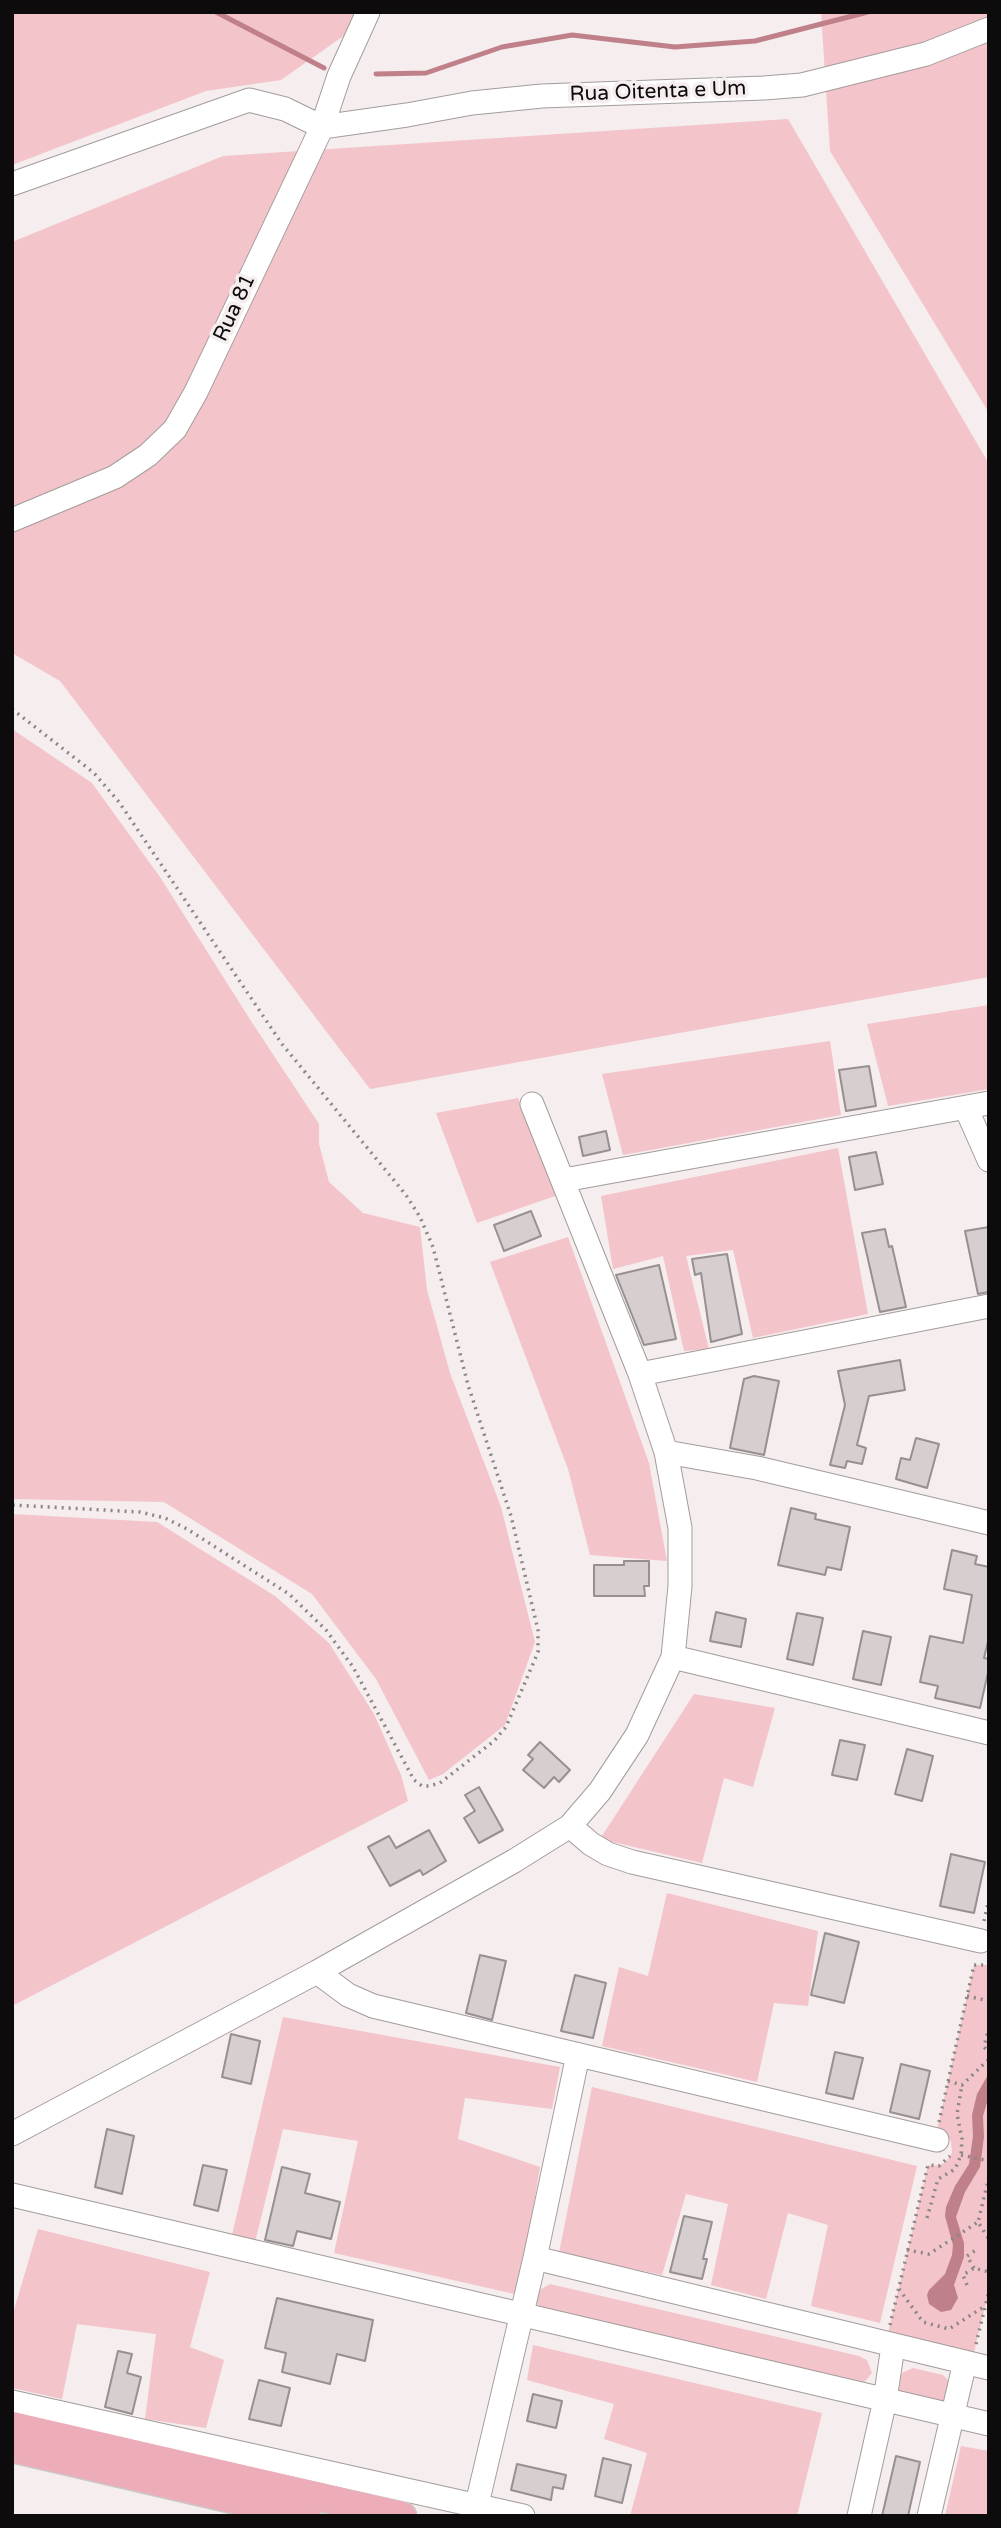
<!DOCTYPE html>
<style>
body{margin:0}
#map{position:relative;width:1001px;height:2528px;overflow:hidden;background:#f5edee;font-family:"Varela Round",sans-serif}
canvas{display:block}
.frame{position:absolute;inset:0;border:14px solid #0d0b0b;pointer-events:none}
</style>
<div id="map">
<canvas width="1001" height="2528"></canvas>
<div class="frame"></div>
</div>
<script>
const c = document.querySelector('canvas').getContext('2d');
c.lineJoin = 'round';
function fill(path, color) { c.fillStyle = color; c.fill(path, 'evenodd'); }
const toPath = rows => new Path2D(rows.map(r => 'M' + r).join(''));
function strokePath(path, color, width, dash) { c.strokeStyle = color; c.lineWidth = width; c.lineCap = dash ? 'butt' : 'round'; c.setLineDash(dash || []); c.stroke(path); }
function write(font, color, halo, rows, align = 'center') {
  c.font = font + ' "Varela Round",sans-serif'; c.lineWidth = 7; c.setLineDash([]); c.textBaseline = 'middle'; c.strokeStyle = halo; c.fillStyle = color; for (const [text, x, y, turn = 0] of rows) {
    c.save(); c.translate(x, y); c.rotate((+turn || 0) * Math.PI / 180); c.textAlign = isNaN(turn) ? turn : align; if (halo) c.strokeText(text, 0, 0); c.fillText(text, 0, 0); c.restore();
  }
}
const green = toPath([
 [12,12,365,12,359,25,281,80,206,91,12,165],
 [821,12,989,12,989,413,830,151],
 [788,119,989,464,989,977,370,1089,60,681,12,653,12,242,223,156],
 [12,729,92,783,160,877,251,1021,319,1124,319,1144,329,1182,363,1213,420,1227,427,1290,450,1373,501,1507,535,1642,505,1725,443,1774,429,1780,376,1679,312,1594,164,1502,12,1499],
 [989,1005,989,1089,888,1106,867,1024],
 [830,1041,841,1115,623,1155,602,1074],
 [518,1098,558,1195,477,1223,436,1113],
 [838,1148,868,1314,753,1338,733,1250,686,1256,709,1349,684,1351,663,1256,613,1269,601,1196],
 [568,1237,649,1463,667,1561,590,1555,568,1469,490,1262],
 [12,1514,157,1522,275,1596,329,1643,374,1714,401,1775,408,1801,12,2006],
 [694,1694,775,1708,753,1787,724,1778,702,1863,600,1839],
 [667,1893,818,1931,808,2006,774,2003,757,2082,602,2046,619,1967,648,1976],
 [974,1965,989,1965,989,2291,975,2348,973,2364,887,2337,928,2165,933,2166,945,2163,952,2153,951,2141,948,2136,937,2130],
 [283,2017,560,2067,552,2109,465,2098,458,2139,540,2167,519,2295,334,2253,358,2141,283,2129,255,2242,232,2235],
 [592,2087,917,2166,880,2323,811,2306,828,2225,788,2213,766,2299,711,2285,728,2204,686,2194,662,2275,559,2253],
 [38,2229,210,2272,190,2347,224,2360,206,2428,145,2419,156,2334,77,2324,62,2399,12,2388,12,2310,14,2310],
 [550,2284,859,2356,867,2360,872,2373,863,2384,539,2308,536,2300,538,2291],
 [533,2345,822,2413,797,2516,630,2516,647,2453,604,2439,614,2404,527,2380],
 [913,2368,943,2375,947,2379,949,2383,947,2399,943,2403,900,2394,898,2389,899,2378,902,2373],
 [961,2446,989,2451,989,2516,945,2516]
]);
const water = toPath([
 [989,2073,989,2096,983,2116,984,2137,980,2167,965,2192,956,2217,964,2243,964,2257,954,2285,958,2298,951,2310,941,2312,929,2304,927,2295,929,2290,945,2274,952,2255,953,2245,945,2216,946,2207,955,2186,969,2164,973,2136,972,2115,977,2094]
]);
const stream = toPath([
 [216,12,324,68],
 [376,74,426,73,502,47,572,35,675,47,755,41,868,12]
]);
const building = toPath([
 [869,1066,876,1106,846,1111,839,1070,869,1066],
 [606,1131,610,1150,583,1156,579,1137,606,1131],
 [876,1152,883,1184,855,1190,849,1157,876,1152],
 [531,1211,541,1236,504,1251,494,1225,531,1211],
 [989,1227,989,1292,978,1294,965,1231,989,1227],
 [885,1229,889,1247,892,1246,906,1307,880,1312,862,1233,885,1229],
 [727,1254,742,1334,711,1342,701,1273,695,1275,692,1259,727,1254],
 [659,1265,676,1339,644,1345,616,1275,659,1265],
 [900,1360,905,1390,869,1396,857,1445,866,1448,862,1464,847,1461,845,1468,830,1465,845,1405,838,1371,900,1360],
 [754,1376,779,1381,764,1455,730,1448,744,1379,754,1376],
 [916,1438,939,1444,927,1488,896,1479,901,1458,910,1460,916,1438],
 [791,1508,816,1514,815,1519,850,1527,841,1570,827,1567,825,1575,778,1565,791,1508],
 [952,1550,977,1556,975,1564,989,1567,989,1637,984,1658,989,1659,989,1668,980,1708,935,1698,938,1686,920,1682,930,1636,963,1643,972,1595,944,1589,952,1550],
 [624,1561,649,1561,649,1586,644,1586,645,1596,594,1596,594,1565,624,1565,624,1561],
 [716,1612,746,1619,741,1647,710,1641,716,1612],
 [797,1613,823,1618,813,1665,787,1659,797,1613],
 [863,1631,891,1637,881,1685,853,1679,863,1631],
 [840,1740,865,1745,857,1780,832,1775,840,1740],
 [540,1742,570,1770,559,1782,554,1777,544,1788,523,1770,533,1759,528,1755,540,1742],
 [907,1749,933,1756,922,1801,895,1794,907,1749],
 [479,1787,503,1830,479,1843,464,1818,475,1811,465,1795,479,1787],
 [429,1830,446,1861,423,1875,420,1870,390,1886,368,1847,389,1836,396,1848,429,1830],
 [951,1854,985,1862,974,1913,940,1906,951,1854],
 [825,1933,859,1942,844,2003,811,1995,825,1933],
 [480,1955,506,1961,492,2020,466,2013,480,1955],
 [575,1975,606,1983,593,2038,561,2031,575,1975],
 [231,2034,260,2041,251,2084,222,2077,231,2034],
 [835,2052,863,2058,853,2099,826,2093,835,2052],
 [901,2064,930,2071,919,2119,890,2112,901,2064],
 [107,2129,134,2136,122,2194,95,2187,107,2129],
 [203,2165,227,2170,218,2211,194,2205,203,2165],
 [282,2167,310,2174,305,2193,340,2202,331,2239,297,2231,293,2246,265,2240,282,2167],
 [684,2216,712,2222,703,2259,707,2259,702,2279,670,2272,684,2216],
 [277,2298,373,2320,365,2361,337,2354,330,2384,282,2372,286,2353,265,2348,277,2298],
 [118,2351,132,2354,127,2373,141,2377,132,2414,105,2407,118,2351],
 [259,2380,290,2388,281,2426,249,2419,259,2380],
 [533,2394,562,2401,556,2428,527,2421,533,2394],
 [896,2456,920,2462,908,2516,882,2516,896,2456],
 [603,2458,631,2465,622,2503,595,2496,603,2458],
 [517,2464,566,2475,563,2489,553,2487,551,2500,511,2490,517,2464]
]);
const path = toPath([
 [12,709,94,773,119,802,282,1044,406,1195,420,1217,433,1247,468,1385,511,1516,538,1630,538,1652,506,1727,494,1741,440,1783,429,1786,422,1786,414,1780,353,1667,326,1630,289,1594,187,1529,165,1518,140,1512,12,1505],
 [984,1921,989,1899],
 [967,1996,989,2001],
 [989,2027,984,2047,989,2052],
 [948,2081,962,2085,989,2059],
 [939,2122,974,1965,989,1965],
 [961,2155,989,2161],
 [989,2177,978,2222,989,2239],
 [927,2218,938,2179,955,2169,961,2155,962,2139,957,2114,962,2085],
 [907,2250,929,2254,978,2222],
 [974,2268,967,2256,976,2250],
 [967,2285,963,2275,974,2268,989,2272],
 [899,2289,923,2322,949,2329,985,2306],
 [890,2325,928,2165,939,2166,950,2156],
 [976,2344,989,2291]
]);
const minor = toPath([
 [12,184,249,100,285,109,322,127,407,115,472,103,542,96,764,88,802,85,926,54,989,29],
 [12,520,115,477,148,455,175,429,196,392,322,127,339,76,368,12],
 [966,1108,989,1160],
 [564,1180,989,1103],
 [640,1374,989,1306],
 [666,1452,757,1468,989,1523],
 [673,1657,989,1733],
 [570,1826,591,1844,608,1854,632,1862,981,1941],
 [317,1972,348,1995,373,2006,937,2140],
 [12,2134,317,1972,514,1861,570,1826,600,1791,637,1735,673,1657,680,1586,680,1528,666,1452,640,1374,532,1104],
 [12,2195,989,2424],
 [535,2258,989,2368],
 [12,2402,523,2516],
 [477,2504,535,2258,578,2055],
 [859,2516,885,2400,893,2346],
 [929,2516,965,2362]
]);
const major = toPath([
 [12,2426,402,2516],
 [12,2448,306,2516]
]);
const streetNames = [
 ["Rua Oitenta e Um",658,92,-2],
 ["Rua 81",235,308,-65]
];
fill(green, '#f3c4c9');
fill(water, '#bf8089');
strokePath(stream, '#bf8089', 5);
fill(building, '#d6cecf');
strokePath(building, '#979091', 2);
strokePath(minor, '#a39c9c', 25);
strokePath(major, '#cac9c9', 31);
strokePath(path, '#8b8686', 3.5, [2, 5]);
strokePath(minor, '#fff', 23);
strokePath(major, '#edadb8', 28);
write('21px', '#0d0b0b', '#f5edee', streetNames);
</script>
